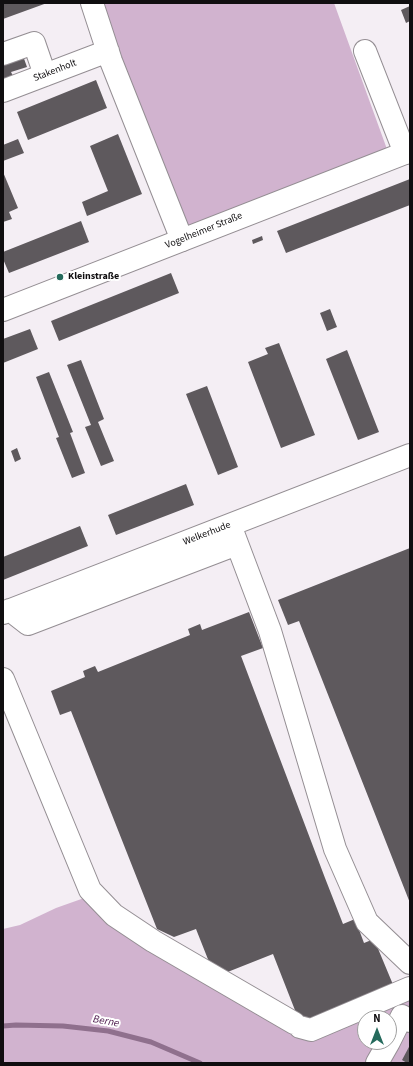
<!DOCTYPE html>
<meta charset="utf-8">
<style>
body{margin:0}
#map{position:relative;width:413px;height:1066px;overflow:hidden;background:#f4eef4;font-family:"Source Sans 3",sans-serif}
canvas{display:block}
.frame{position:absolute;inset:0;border:4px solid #100e10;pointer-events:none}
.north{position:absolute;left:357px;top:1010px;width:40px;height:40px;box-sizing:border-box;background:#fff;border:1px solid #9f9f9f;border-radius:50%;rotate:0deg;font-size:11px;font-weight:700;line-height:16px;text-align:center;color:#100e10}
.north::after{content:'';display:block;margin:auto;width:14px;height:18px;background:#256a5c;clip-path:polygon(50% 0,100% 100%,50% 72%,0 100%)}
</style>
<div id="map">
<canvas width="413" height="1066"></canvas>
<div class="frame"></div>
<div class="north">N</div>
</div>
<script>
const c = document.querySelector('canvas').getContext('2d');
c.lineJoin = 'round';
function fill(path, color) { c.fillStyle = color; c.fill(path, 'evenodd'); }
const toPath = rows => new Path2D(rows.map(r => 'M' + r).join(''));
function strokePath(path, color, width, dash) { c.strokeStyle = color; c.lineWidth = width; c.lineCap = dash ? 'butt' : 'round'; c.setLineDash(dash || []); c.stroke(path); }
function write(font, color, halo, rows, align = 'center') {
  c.font = font + ' "Source Sans 3",sans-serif'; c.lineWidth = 4; c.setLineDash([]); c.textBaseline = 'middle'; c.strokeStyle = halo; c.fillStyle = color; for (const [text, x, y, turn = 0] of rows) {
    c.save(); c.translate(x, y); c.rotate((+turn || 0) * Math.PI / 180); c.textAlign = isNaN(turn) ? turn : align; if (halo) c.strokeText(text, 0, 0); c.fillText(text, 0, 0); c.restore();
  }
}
const green = toPath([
 [96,3,334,3,388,152,183,229],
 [87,897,311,1036,410,997,410,1063,3,1063,3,929,20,925,56,908],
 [365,1018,389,1018,389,1042,365,1042]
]);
const stream = toPath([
 [3,1026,16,1025,63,1026,108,1031,151,1042,200,1063]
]);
const building = toPath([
 [3,3,47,3,3,19],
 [410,6,410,21,406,23,401,10],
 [22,53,27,67,11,72,13,76,3,79,3,59],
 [96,80,107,108,28,140,17,112],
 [118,134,142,194,87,216,82,202,108,191,90,146],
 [18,139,24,153,3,161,3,145],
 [3,172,18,208,9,212,12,219,3,222],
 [410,179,410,205,286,253,277,231],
 [81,221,89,242,9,273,3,259,3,252],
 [262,236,263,240,253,244,252,240],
 [171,273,179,293,59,341,51,321],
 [330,309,337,327,327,331,320,313],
 [30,329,38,349,3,363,3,339],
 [279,343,315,435,281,448,248,362,268,354,265,348],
 [347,350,379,432,358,440,326,359],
 [81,360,104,419,98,422,114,461,101,466,85,427,91,425,67,365],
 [49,372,73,432,70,433,85,473,72,478,56,438,59,437,36,377],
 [207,386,238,467,218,475,186,394],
 [17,448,21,459,15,462,11,451],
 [186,484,194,505,116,535,108,515],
 [80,526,88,546,3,580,3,557],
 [410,548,410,903,299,621,288,625,278,600],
 [249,612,263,648,241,656,325,878,343,924,355,919,364,943,374,939,394,987,300,1023,273,954,215,977,196,929,174,937,157,929,71,711,60,715,51,691,85,677,83,671,95,666,98,672,190,635,188,629,200,624,202,630],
 [410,1045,410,1063,407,1063,402,1060]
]);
const minor = toPath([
 [92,3,111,61,182,240],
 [365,51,405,153],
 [3,54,34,43,45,75],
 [3,91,108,51],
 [230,525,270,631,335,849,367,922,410,963],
 [10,610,28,624,237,544],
 [3,613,410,455],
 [3,679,90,890,114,915,153,941,294,1023],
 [300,1027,311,1030,410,988],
 [389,1042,402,1016,410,1021],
 [377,1063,389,1042]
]);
const major = toPath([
 [3,310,410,151]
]);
const markers = [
 [60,277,4,"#256a5c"]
];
const streetNames = [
 ["Stakenholt",55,71,-21],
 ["Vogelheimer Straße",204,231,-22],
 ["Welkerhude",207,534,-21]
];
const poiNames = [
 ["Kleinstraße",68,277]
];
const waterNames = [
 ["Berne",106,1022,10]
];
fill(green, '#d1b3cf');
strokePath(stream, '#8f708d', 5);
fill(building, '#5e595d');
strokePath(minor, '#948e93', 24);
strokePath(major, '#948e93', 24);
strokePath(minor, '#fff', 22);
strokePath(major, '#fff', 22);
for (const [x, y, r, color] of markers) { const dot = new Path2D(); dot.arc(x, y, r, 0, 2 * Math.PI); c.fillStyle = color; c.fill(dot); strokePath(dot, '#fff', 1.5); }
write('10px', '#100e10', '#fff', streetNames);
write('bold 10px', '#100e10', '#fff', poiNames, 'left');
write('italic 11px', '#4b184b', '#fff', waterNames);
</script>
